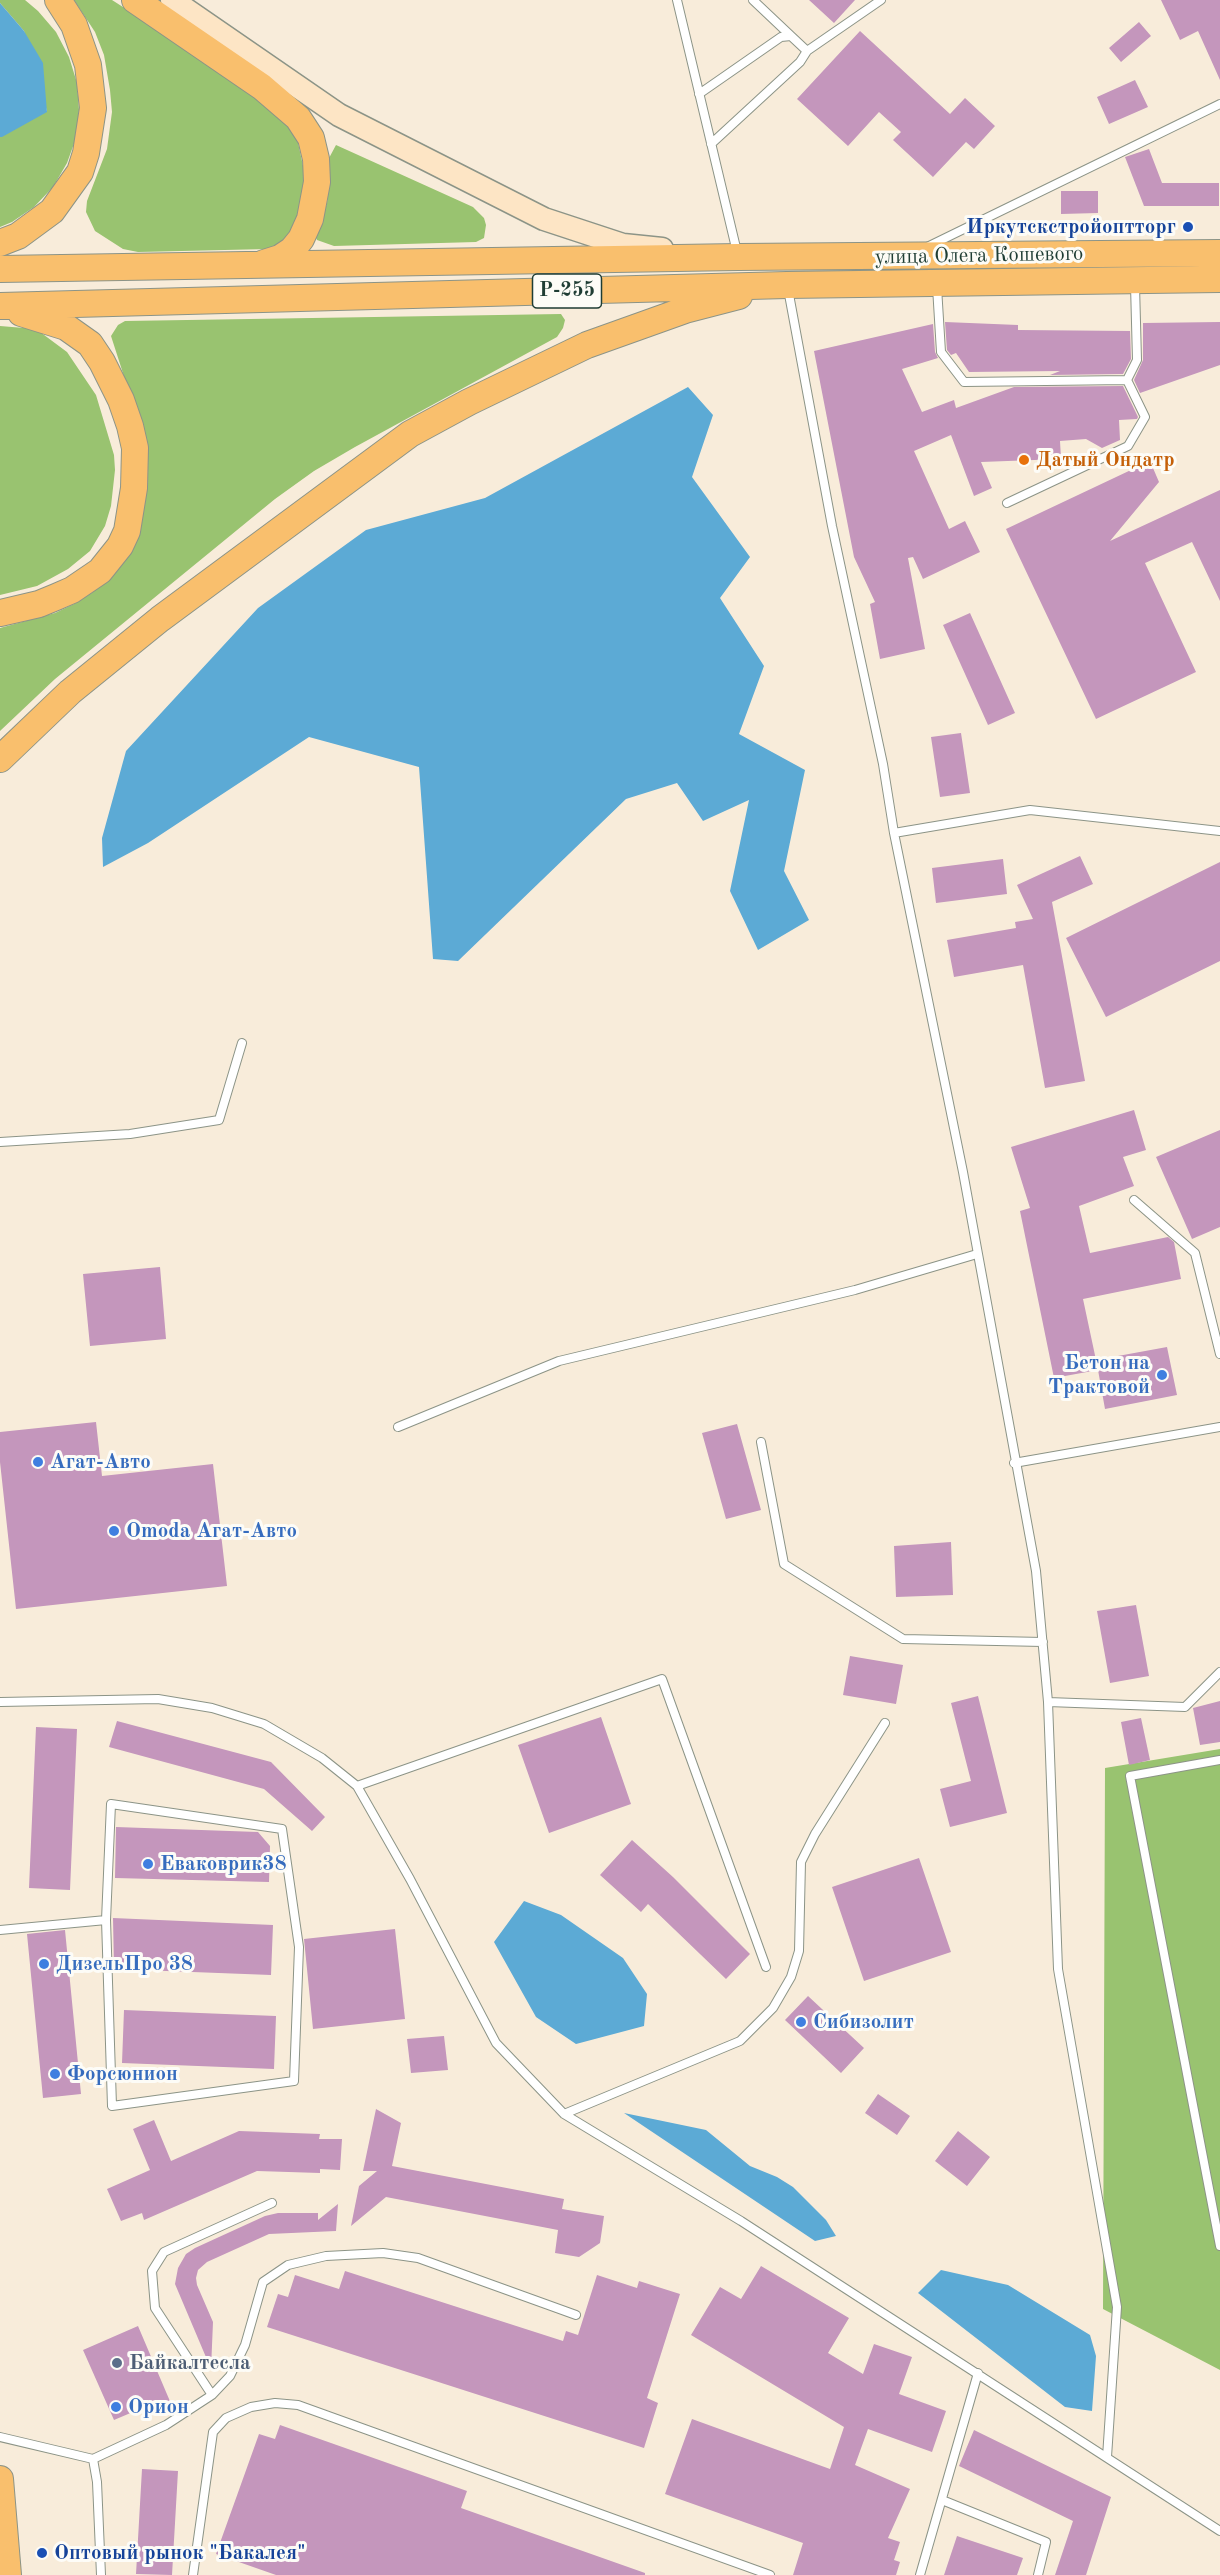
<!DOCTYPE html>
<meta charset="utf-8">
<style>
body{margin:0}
canvas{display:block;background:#f8ecda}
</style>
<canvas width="1220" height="2575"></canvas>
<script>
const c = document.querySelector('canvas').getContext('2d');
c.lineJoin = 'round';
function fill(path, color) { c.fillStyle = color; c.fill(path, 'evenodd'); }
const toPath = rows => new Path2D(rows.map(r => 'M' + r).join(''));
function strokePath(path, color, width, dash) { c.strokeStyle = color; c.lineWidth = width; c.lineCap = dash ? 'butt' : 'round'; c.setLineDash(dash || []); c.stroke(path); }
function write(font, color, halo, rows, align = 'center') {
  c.font = font + ' "Old Standard TT",serif'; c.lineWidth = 6; c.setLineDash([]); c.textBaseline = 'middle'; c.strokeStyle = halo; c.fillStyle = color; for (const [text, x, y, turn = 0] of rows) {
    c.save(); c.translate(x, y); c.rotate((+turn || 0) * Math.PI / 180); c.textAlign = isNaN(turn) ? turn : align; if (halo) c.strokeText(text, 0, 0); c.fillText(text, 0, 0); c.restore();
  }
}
const green = toPath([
 [0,0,25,0,38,11,56,32,69,57,77,83,79,110,76,138,67,163,53,187,34,207,12,222,0,227,0,137,47,111,24,31,0,3],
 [74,0,112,0,276,105,297,138,305,175,297,224,287,237,277,246,268,249,138,252,123,249,95,231,86,212,87,201,107,149,112,112,110,90,104,55,95,32],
 [336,145,473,207,484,218,486,225,484,238,476,242,334,246,317,240,316,238,327,203,330,174,328,160],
 [561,314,565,320,563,328,557,337,355,447,314,471,275,499,55,679,0,731,0,628,55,613,74,604,93,592,109,577,122,558,131,398,111,336,118,325,125,321],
 [0,326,36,329,67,352,96,395,114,455,115,470,111,506,105,526,90,551,68,569,37,586,0,595],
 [1220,1749,1220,2370,1103,2309,1105,1768]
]);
const water = toPath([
 [0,3,24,31,43,63,47,112,2,137,0,137],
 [688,387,713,415,692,477,750,557,720,598,764,666,739,734,805,770,784,871,809,920,758,950,730,891,749,800,703,821,677,783,626,799,458,961,433,959,419,767,309,737,148,843,103,867,102,838,126,751,258,608,366,530,485,498],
 [524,1901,561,1915,623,1958,647,1994,644,2026,576,2044,536,2017,494,1942],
 [624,2113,706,2130,750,2166,777,2177,793,2187,826,2220,836,2236,815,2241],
 [941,2270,1008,2285,1090,2335,1096,2356,1092,2411,1065,2407,918,2293]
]);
const building = toPath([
 [809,0,855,0,834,23],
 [1161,0,1220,0,1220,80,1198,31,1180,40],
 [1139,22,1151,36,1121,62,1109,48],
 [860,31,950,114,965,98,995,126,974,149,966,142,933,177,893,140,901,132,879,112,848,146,797,99],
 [1135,80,1148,107,1109,124,1097,97],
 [1149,149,1162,183,1219,183,1219,206,1144,206,1125,157],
 [1061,191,1098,191,1098,213,1061,214],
 [945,322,1018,325,1018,330,1130,331,1131,359,1123,374,1050,375,1060,371,969,372,956,353,951,355,947,350],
 [1220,322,1220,365,1140,393,1134,380,1143,360,1143,323],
 [933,324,935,352,938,358,902,369,922,412,954,400,956,408,1014,387,1123,386,1138,417,1137,419,1119,420,1120,440,1102,448,1086,439,1060,441,1061,459,981,462,992,488,974,496,951,435,914,451,949,529,965,521,980,552,923,579,913,557,908,558,925,649,880,659,870,604,875,602,854,557,814,351],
 [1150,461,1159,482,1110,541,1220,490,1220,601,1192,542,1145,563,1196,672,1096,719,1006,529],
 [970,613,1015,713,988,725,943,625],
 [961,733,970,793,940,797,931,737],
 [1080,856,1093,884,1052,902,1085,1081,1045,1088,1023,965,954,977,947,940,1016,928,1015,922,1033,919,1017,885],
 [1003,859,1007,894,936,903,932,868],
 [1220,862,1220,961,1106,1017,1066,938],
 [1134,1110,1146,1150,1123,1157,1134,1186,1079,1206,1090,1253,1168,1237,1174,1242,1181,1279,1083,1299,1096,1360,1167,1347,1177,1395,1105,1409,1098,1370,1054,1378,1020,1211,1030,1208,1011,1147],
 [1220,1130,1220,1227,1192,1239,1156,1157],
 [160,1267,166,1339,90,1346,83,1274],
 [96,1422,102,1476,213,1464,227,1586,16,1609,0,1462,0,1432],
 [737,1424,761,1510,726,1519,702,1433],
 [951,1542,953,1595,896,1597,894,1546],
 [1136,1605,1149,1676,1110,1683,1097,1611],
 [850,1656,903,1665,896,1704,843,1695],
 [978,1696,1007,1813,950,1827,940,1789,971,1781,951,1703],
 [1220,1701,1220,1742,1200,1745,1193,1708],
 [601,1717,631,1804,549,1833,518,1745],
 [1141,1718,1150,1760,1129,1765,1121,1722],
 [117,1721,271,1762,325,1817,312,1831,264,1789,109,1747],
 [36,1727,77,1729,70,1890,29,1888],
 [116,1827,258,1832,270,1846,269,1882,115,1878],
 [632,1840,673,1877,750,1954,726,1979,648,1904,641,1912,600,1875],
 [919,1858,951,1952,864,1981,832,1887],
 [113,1918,273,1925,271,1975,114,1969],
 [395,1929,405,2019,313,2029,304,1939],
 [65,1930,81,2094,43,2098,27,1934],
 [808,1996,864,2048,841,2073,785,2020],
 [124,2010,276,2016,274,2069,122,2063],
 [444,2036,448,2070,411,2073,407,2039],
 [878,2094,910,2116,897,2135,865,2113],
 [376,2109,401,2123,392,2166,564,2199,562,2209,604,2216,600,2243,579,2257,555,2253,558,2230,386,2197,351,2226,359,2186,377,2171,363,2171],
 [154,2120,171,2161,239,2131,320,2134,319,2139,342,2139,340,2170,320,2169,320,2173,257,2171,144,2220,142,2213,121,2221,107,2189,150,2170,133,2129],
 [958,2131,990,2157,967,2186,935,2161],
 [338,2204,336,2231,269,2234,207,2262,198,2270,196,2278,197,2285,213,2322,211,2369,175,2284,178,2268,186,2254,195,2248,265,2216,278,2213,318,2213,318,2220],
 [761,2266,849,2318,828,2353,863,2374,874,2344,912,2357,899,2394,946,2411,932,2452,868,2429,855,2465,910,2489,888,2538,900,2542,894,2560,900,2562,896,2575,793,2575,803,2543,665,2494,692,2419,830,2469,844,2427,691,2335,720,2287,741,2299],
 [345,2271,563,2341,566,2331,578,2335,597,2275,637,2288,639,2281,680,2294,647,2398,658,2403,644,2448,267,2327,278,2294,288,2297,295,2275,339,2289],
 [138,2326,172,2406,151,2415,147,2406,114,2420,83,2350],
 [280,2425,467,2491,461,2508,645,2573,645,2575,276,2575,216,2554,259,2434,275,2439],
 [974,2430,1111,2497,1086,2575,1055,2575,1073,2521,959,2466],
 [142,2469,178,2471,172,2575,136,2574],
 [957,2536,1023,2558,1017,2575,944,2575]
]);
const lane = toPath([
 [677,0,737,252],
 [753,0,791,36],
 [699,94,781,37,791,36,807,51],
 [711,144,800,62,807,51,881,0],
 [927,247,1220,104],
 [937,287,941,352,964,382,1127,380,1137,360,1135,285],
 [788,289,832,526,883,764,894,833,963,1172,1036,1571,1048,1702,1058,1969,1117,2307,1107,2457],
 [1007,503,1128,446,1145,417,1127,380],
 [894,833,1030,810,1220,831],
 [0,1142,130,1134,219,1120,242,1043],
 [1134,1200,1195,1253,1220,1354],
 [398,1427,559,1361,855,1290,977,1254],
 [761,1442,784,1564,903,1639,1043,1642],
 [1014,1463,1220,1427],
 [0,1702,158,1699,212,1708,264,1724,322,1758,357,1786,410,1879,496,2043,564,2114,741,2221,1220,2531],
 [1048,1702,1185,1707,1220,1672],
 [1220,1760,1130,1776,1220,2246],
 [357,1786,662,1679,766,1967],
 [111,1804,282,1829,299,1947,294,2081,112,2106,106,1920,111,1804],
 [0,1930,106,1920],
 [564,2114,740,2041,773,2008,791,1977,799,1951,801,1862,815,1834,885,1723],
 [212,2395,155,2308,152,2271,164,2252,272,2203],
 [0,2437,93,2459,166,2425,212,2395,230,2376,245,2345,263,2282,288,2265,326,2256,383,2253,418,2258,576,2315],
 [93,2459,97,2482,101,2575],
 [942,2500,1046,2542,1038,2575],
 [193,2575,213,2432,226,2418,251,2407,275,2403,298,2405,770,2575],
 [920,2575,978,2373]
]);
const secondary = toPath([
 [172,0,339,115,544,219,623,245,662,249]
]);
const primary = toPath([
 [135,0,262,87,298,118,311,138,316,159,317,182,310,219,301,239,292,250,280,258,264,263],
 [0,243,18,236,52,211,80,172,86,153,93,108,88,65,74,25,58,0],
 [0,269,738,257,1220,253],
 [0,306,787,285,1220,279],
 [0,613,39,604,56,597,72,590,100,571,120,546,127,531,134,488,135,448,130,426,121,400,102,362,90,344,66,327,21,313],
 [0,759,70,692,160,619,410,434,469,402,587,345,685,310,739,296],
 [0,2479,8,2575]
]);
const markers = [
 [1188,227,6,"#1a4fb4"],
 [1024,460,6,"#e8710a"],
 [1162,1375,6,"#3f7fe0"],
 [38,1462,6,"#3f7fe0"],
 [114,1531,6,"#3f7fe0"],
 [148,1864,6,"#3f7fe0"],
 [44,1964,6,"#3f7fe0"],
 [801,2022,6,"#3f7fe0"],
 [55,2074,6,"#3f7fe0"],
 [117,2363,6,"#5c6f8a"],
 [116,2407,6,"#3f7fe0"],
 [42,2553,6,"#1a4fb4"]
];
const shields = [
 [567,291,69]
];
const shieldNames = [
 ["Р-255",567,291]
];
const transitNames = [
 ["Иркутскстройоптторг",1176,227],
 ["Оптовый рынок \"Бакалея\"",54,2553,"left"]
];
const streetNames = [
 ["улица Олега Кошевого",979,256,-1]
];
const foodNames = [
 ["Датый Ондатр",1036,460]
];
const shopNames = [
 ["Бетон на",1150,1363,"right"],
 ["Трактовой",1150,1387,"right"],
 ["Агат-Авто",50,1462],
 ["Omoda Агат-Авто",126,1531],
 ["Еваковрик38",160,1864],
 ["ДизельПро 38",56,1964],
 ["Сибизолит",813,2022],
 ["Форсюнион",67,2074],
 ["Орион",128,2407]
];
const serviceNames = [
 ["Байкалтесла",129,2363]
];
fill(green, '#99c370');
fill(water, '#5caad5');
fill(building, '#c496bc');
strokePath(lane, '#8c9487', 10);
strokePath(secondary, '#8c9487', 25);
strokePath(primary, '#8c9487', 28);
strokePath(lane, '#fff', 8);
strokePath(secondary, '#fde5c5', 22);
strokePath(primary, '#f9bf6d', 26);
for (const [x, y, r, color] of markers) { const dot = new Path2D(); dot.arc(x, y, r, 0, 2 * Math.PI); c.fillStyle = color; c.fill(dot); strokePath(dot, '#fdfcf7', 2); }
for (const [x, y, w] of shields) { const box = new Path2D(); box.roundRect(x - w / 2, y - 17, w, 34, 4.5); c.fillStyle = '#fdfcf7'; c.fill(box); strokePath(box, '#1f3d34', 1.5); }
write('bold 20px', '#1f3d34', null, shieldNames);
write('bold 21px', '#164399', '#fdfcf7', transitNames, 'right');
write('21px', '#1f3d34', '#fdfcf7', streetNames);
write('bold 21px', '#c56008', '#fdfcf7', foodNames, 'left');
write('bold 21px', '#366cbe', '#fdfcf7', shopNames, 'left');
write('bold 21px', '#4e5e75', '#fdfcf7', serviceNames, 'left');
</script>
